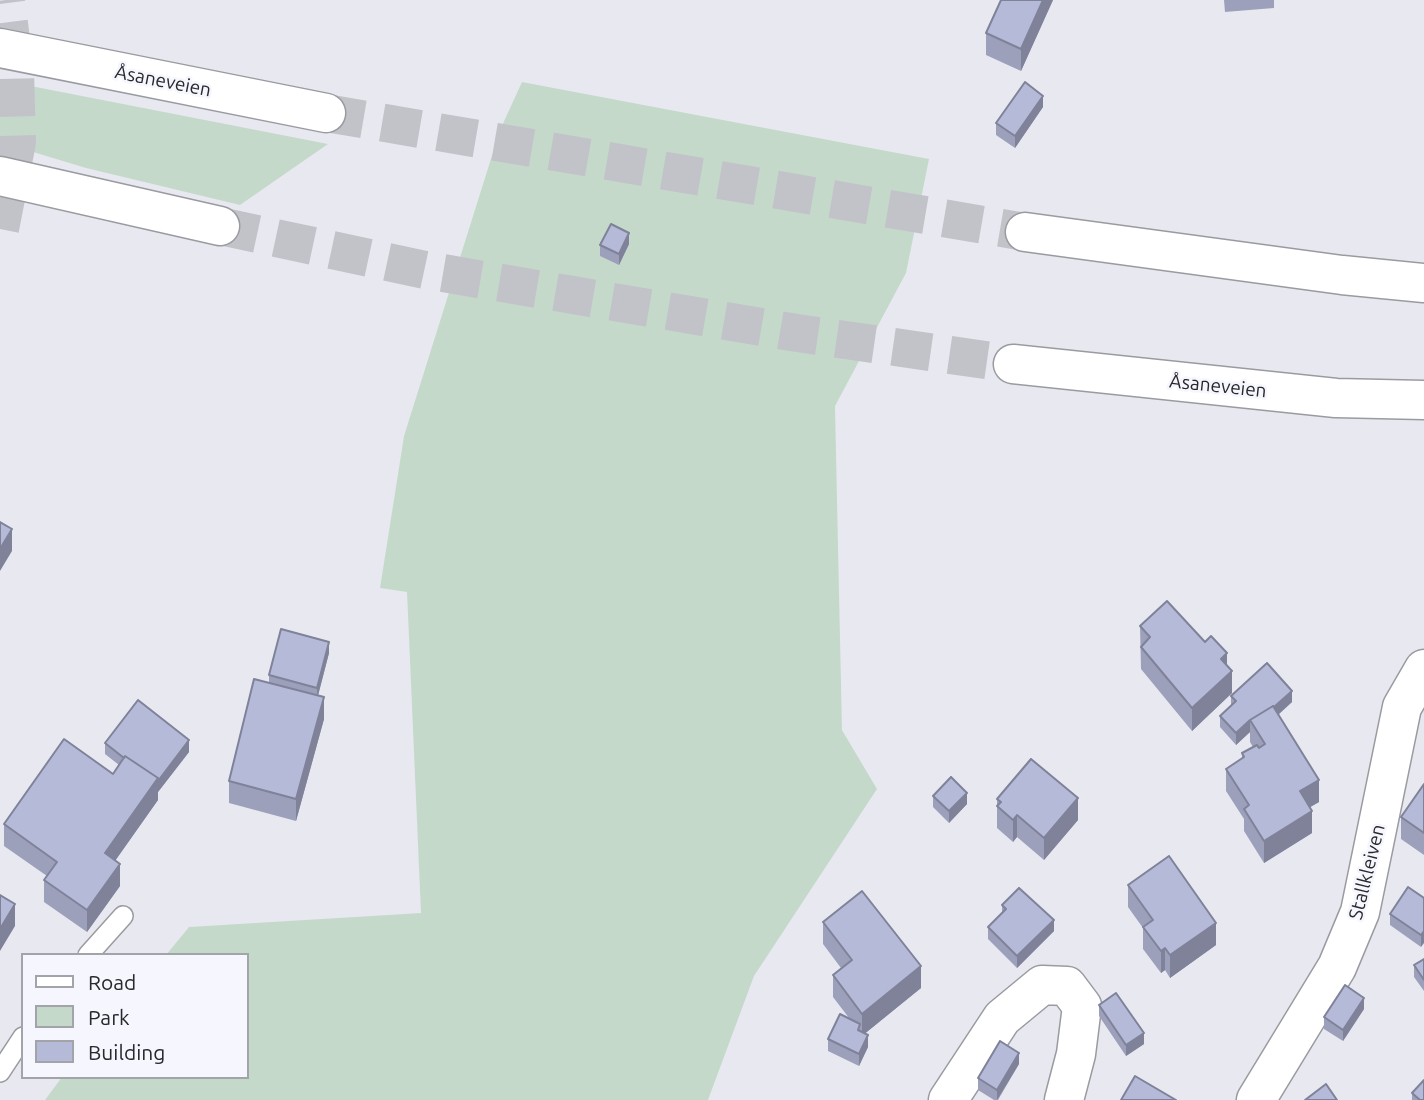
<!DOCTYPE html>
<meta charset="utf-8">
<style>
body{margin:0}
#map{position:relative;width:1424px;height:1100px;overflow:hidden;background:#e8e9f0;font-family:Ubuntu,sans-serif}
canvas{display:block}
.legend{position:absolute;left:21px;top:953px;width:228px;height:126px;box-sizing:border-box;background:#f5f6fe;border:2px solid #a3a4aa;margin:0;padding:9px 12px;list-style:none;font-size:21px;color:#29292c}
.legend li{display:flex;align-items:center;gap:14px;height:35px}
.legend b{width:35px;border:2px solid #a3a4aa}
</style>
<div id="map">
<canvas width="1424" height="1100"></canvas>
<ul class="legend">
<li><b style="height:9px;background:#fff"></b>Road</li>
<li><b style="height:19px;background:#c5d9cb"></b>Park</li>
<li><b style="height:19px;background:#b6bad9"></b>Building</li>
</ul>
</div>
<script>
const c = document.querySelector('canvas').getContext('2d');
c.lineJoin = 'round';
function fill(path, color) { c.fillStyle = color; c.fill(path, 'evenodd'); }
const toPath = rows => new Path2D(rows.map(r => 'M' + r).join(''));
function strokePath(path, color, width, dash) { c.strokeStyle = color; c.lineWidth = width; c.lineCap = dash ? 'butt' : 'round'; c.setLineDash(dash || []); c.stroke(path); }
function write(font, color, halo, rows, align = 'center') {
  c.font = font + ' Ubuntu,sans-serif'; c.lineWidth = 5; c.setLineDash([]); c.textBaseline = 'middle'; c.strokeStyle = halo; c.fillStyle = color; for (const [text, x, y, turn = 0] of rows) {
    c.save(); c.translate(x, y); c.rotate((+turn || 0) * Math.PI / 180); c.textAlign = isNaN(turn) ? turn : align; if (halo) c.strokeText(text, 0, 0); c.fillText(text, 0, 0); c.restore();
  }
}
const green = toPath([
 [0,80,328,144,240,205,86,168,0,142],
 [522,82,929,159,906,273,835,406,842,730,877,789,754,976,708,1100,45,1100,62,1077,247,1077,247,955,166,955,189,927,421,913,407,592,380,588,404,436,500,130]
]);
const minorTunnel = toPath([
 [0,229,17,142,15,71,6,0]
]);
const motorwayTunnel = toPath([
 [326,113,1025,232],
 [220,226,425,270,797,333,1013,364]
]);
const service = toPath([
 [88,955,123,916],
 [0,1072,23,1037]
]);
const minor = toPath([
 [948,1100,1002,1018,1042,985,1067,986,1082,1006,1076,1054,1064,1100],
 [1256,1100,1337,967,1360,912,1402,707,1424,669]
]);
const motorway = toPath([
 [0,48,326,113],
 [0,176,220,226],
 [1025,232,1342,275,1424,283],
 [1013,364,1336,398,1424,400]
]);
const wall = toPath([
 [1053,0,1021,71,986,55,986,33],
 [1224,0,1274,0,1274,8,1225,12],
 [1043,107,1015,148,996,135,996,123],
 [629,244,619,265,600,256,600,245],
 [1140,626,1205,642,1227,665,1232,693,1192,731,1141,669],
 [329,653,318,696,324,719,296,821,229,803,229,781,269,683,269,675],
 [1231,696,1292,702,1278,715,1319,802,1310,807,1312,833,1264,863,1244,831,1244,819,1226,791,1226,769,1242,758,1242,753,1253,747,1250,742,1250,732,1236,745,1220,727,1220,716,1231,706],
 [105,743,189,752,158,792,158,800,115,861,120,886,87,932,44,902,44,880,47,876,4,846,4,824,113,774,119,765,105,754],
 [1424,784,1424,855,1401,839,1401,817],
 [933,796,967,804,949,823,933,807],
 [997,799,1078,820,1044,860,1017,837,1013,842,997,828],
 [1128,885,1216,945,1170,978,1165,970,1161,973,1143,949,1143,928,1128,907],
 [1424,898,1421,947,1390,925,1390,914],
 [1002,905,1054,931,1017,968,988,939,988,927,1002,913],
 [823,922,921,988,865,1033,868,1047,859,1066,828,1051,828,1039,849,1018,833,997,833,975,841,968,823,944],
 [1424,959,1424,991,1414,977,1414,965],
 [1099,1005,1144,1044,1126,1056,1099,1016],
 [1364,1009,1343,1041,1324,1029,1324,1017],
 [1019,1064,998,1100,994,1100,978,1090,978,1078],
 [1412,1093,1424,1100,1412,1100]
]);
const shadedWall = toPath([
 [1043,0,1053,0,1021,71,1021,49],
 [1043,96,1043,107,1015,148,1015,136],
 [629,233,629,244,619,265,619,254],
 [12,529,12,551,0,571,0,549],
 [329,642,329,653,317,699,317,688],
 [1227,653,1227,676,1232,671,1232,693,1192,731,1192,708,1221,659],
 [1292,691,1292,702,1258,733,1255,723],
 [324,697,324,719,296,821,296,799],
 [1250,721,1250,732,1236,745,1236,733],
 [189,740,189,752,158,792,158,800,105,875,105,853,158,778],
 [1319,780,1319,802,1300,813,1300,791],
 [967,793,967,804,949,823,949,811],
 [1078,798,1078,820,1044,860,1044,838],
 [1312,811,1312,833,1264,863,1264,841],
 [1017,815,1017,837,1013,842,1013,820],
 [120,864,120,886,87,932,87,910],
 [15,904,15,926,0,951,0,929],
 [1054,920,1054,931,1017,968,1017,956],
 [1216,923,1216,945,1170,978,1170,955],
 [1424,931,1424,943,1421,947,1421,935],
 [1165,948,1165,970,1161,973,1161,951],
 [921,966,921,988,862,1036,862,1014],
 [1364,998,1364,1009,1343,1041,1343,1030],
 [1144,1033,1144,1044,1126,1056,1126,1045],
 [868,1035,868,1047,859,1066,859,1054],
 [1019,1053,1019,1064,997,1100,997,1090]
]);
const building = toPath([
 [1001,0,1043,0,1021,49,986,33,1001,0],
 [1025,82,1043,96,1015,136,996,123,1025,82],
 [611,224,629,233,619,254,600,245,611,224],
 [0,522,12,529,0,549,0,522],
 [1167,601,1205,642,1211,636,1227,653,1221,659,1232,671,1192,708,1141,647,1150,637,1140,626,1167,601],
 [281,629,329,642,317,688,269,675,281,629],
 [1267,663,1292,691,1274,707,1273,706,1250,720,1236,733,1220,716,1236,701,1231,696,1267,663],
 [254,679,324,697,296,799,229,781,254,679],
 [138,700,189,740,158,781,158,778,125,756,124,758,105,743,138,700],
 [1273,706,1319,780,1300,791,1312,811,1264,841,1244,809,1249,805,1226,769,1244,757,1242,753,1257,745,1259,748,1265,744,1250,720,1273,706],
 [64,739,113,774,125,756,158,778,105,853,120,864,87,910,44,880,57,862,4,824,64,739],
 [1031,759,1078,798,1044,838,1017,815,1013,820,997,806,1001,802,997,799,1031,759],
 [951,777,967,793,949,811,933,796,951,777],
 [1424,784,1424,833,1401,817,1424,784],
 [1169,856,1216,923,1170,955,1165,948,1161,951,1143,927,1153,920,1128,885,1169,856],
 [1408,887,1424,898,1424,931,1421,935,1390,914,1408,887],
 [1019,888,1054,920,1017,956,988,927,1006,909,1002,905,1019,888],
 [862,891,921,966,862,1014,833,975,852,960,823,922,862,891],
 [0,895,15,904,0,929,0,895],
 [1424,959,1424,980,1414,965,1424,959],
 [1345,985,1364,998,1343,1030,1324,1017,1345,985],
 [1116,993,1144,1033,1126,1045,1099,1005,1116,993],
 [840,1014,860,1024,858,1030,868,1035,859,1054,828,1039,840,1014],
 [1000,1041,1019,1053,997,1090,978,1078,1000,1041],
 [1135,1076,1176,1100,1121,1100,1135,1076],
 [1424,1080,1424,1100,1420,1100,1412,1093,1424,1080],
 [1326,1084,1337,1100,1305,1100,1326,1084]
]);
const streetNames = [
 ["Åsaneveien",163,81,11],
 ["Åsaneveien",1218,386,6],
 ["Stallkleiven",1367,872,-76]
];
fill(green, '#c5d9cb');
strokePath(minorTunnel, '#c2c3c9', 38, [38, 19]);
strokePath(motorwayTunnel, '#c2c3c9', 38, [38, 19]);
strokePath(service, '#9a9ba1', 22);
strokePath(minor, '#9a9ba1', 41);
strokePath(motorway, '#9a9ba1', 41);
strokePath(service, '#fff', 19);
strokePath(minor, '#fff', 38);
strokePath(motorway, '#fff', 38);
fill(wall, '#9da0bb');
fill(shadedWall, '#7f8298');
fill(building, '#b6bad9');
strokePath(building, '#7f8298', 2);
write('19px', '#29292c', '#f5f6fe', streetNames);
</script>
